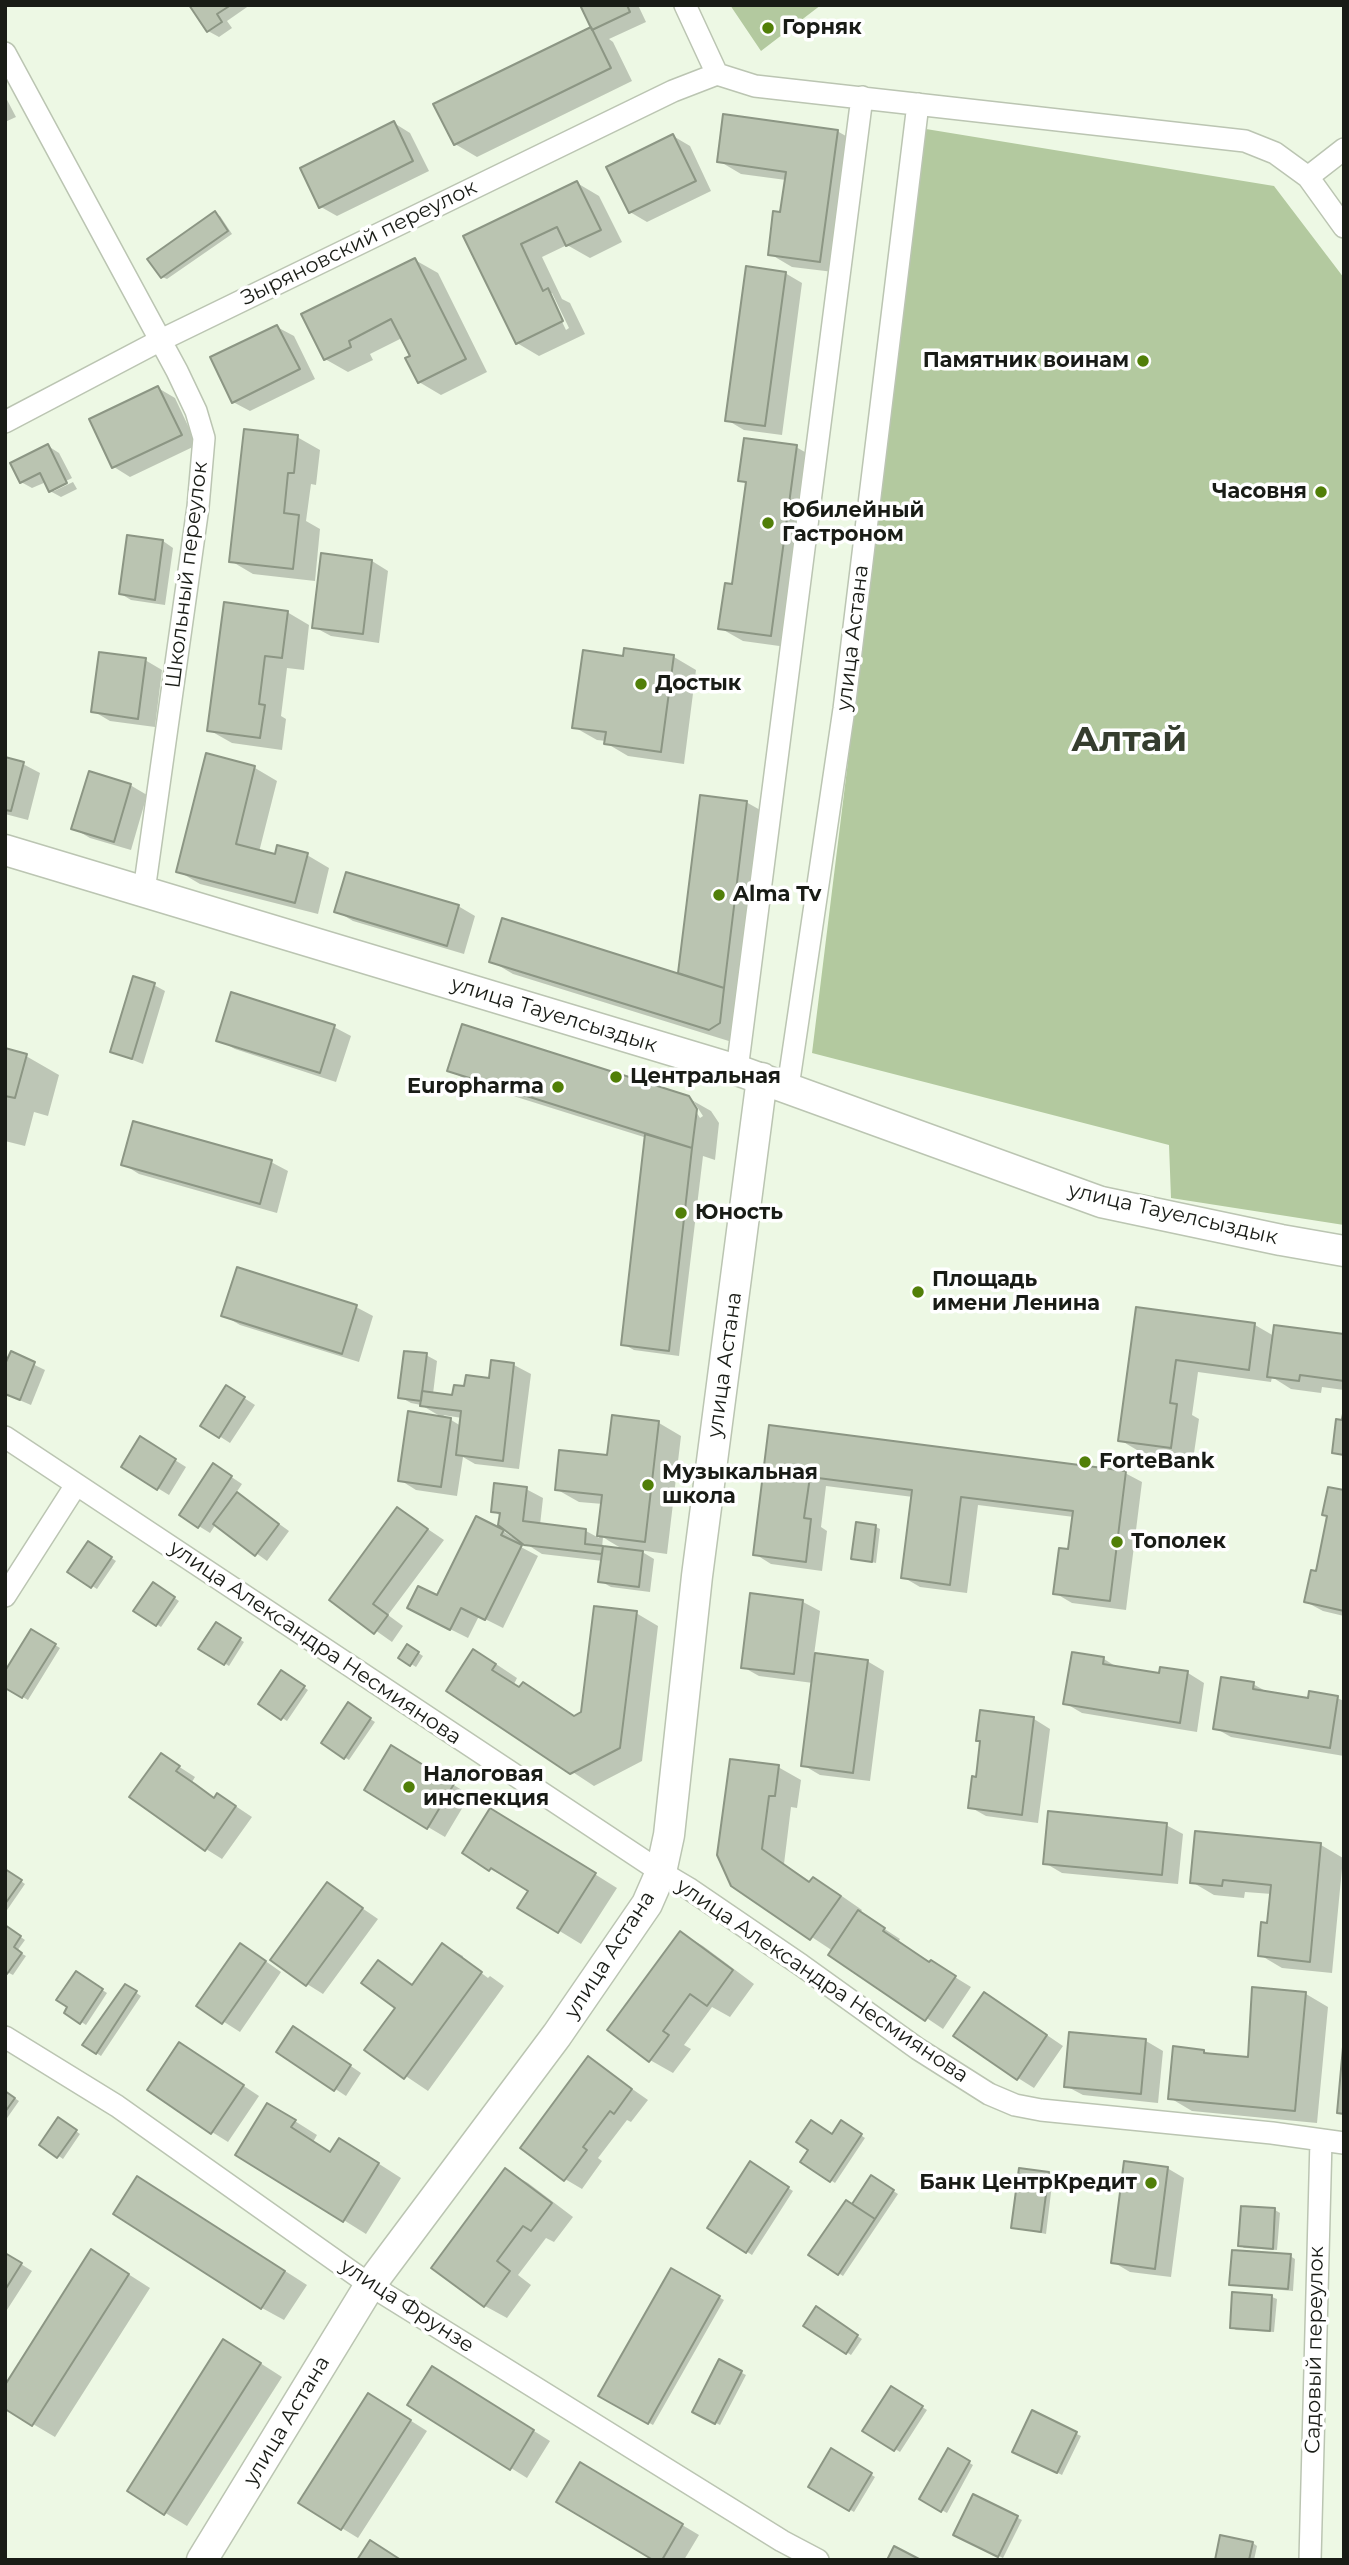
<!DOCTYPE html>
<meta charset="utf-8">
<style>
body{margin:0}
#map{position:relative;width:1349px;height:2565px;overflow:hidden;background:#edf8e4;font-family:Montserrat,sans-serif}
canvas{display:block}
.frame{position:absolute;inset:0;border:7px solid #191c16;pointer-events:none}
</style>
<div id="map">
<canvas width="1349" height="2565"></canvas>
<div class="frame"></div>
</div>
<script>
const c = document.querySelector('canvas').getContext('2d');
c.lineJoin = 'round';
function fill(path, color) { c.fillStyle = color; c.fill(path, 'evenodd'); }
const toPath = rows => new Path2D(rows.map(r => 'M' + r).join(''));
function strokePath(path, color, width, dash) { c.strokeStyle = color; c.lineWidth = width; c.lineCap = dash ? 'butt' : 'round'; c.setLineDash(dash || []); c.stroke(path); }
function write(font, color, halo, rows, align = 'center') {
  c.font = font + ' Montserrat,sans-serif'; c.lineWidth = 7; c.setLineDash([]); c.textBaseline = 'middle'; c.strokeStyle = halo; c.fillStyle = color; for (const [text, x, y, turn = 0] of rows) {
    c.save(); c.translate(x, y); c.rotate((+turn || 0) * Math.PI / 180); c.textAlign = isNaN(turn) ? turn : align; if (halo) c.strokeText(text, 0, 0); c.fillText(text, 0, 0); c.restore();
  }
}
const green = toPath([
 [730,5,821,5,761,51],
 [926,129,1274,186,1344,278,1344,1225,1171,1198,1169,1145,812,1053]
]);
const shadow = toPath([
 [192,5,250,5,227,21,232,28,219,37,208,31],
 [582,5,638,5,646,22,609,39,613,42,632,81,477,157,455,144,593,28],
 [5,96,16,117,5,122],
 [394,123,410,133,429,171,337,216,321,207],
 [837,131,860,144,842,273,792,267,770,254,782,214,786,180,741,174,719,161],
 [673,136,690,146,711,191,647,222,630,212],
 [577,183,599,196,622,242,590,258,567,245,542,257,562,299,570,303,585,334,539,356,517,343,465,237],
 [548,293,552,293,569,328,566,330],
 [215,214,220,216,232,234,167,279,162,277],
 [415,260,438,273,487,372,441,395,419,382,412,357,402,338,370,354,373,360,348,372,325,359],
 [785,273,802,283,782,435,744,430,727,420],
 [277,327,294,336,315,379,250,411,233,402],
 [158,388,175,398,197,445,130,477,114,467],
 [297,437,320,450,316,485,311,484,306,521,320,529,315,581,253,574,231,561],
 [48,446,59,453,72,478,54,487,54,491,73,482,77,489,61,497,50,491,46,482,32,488,21,482],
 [796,447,819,460,794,648,743,641,720,628,733,586,747,484,740,480],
 [163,541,173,548,165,605,131,600,121,594],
 [372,561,388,571,379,643,331,636,314,627],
 [287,612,309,625,304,670,287,668,281,716,286,719,282,750,232,743,209,730],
 [626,650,674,657,696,670,684,764,628,756,606,743,606,741,597,740,574,727,625,658],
 [145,660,162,670,155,727,110,721,93,711],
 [207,756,255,768,277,781,259,852,276,856,307,855,329,868,318,914,200,884,178,871],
 [5,759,23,764,40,773,28,820,5,814],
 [130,785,147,795,131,850,90,838,73,828],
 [701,797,746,802,769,815,732,1042,513,974,491,961,679,976],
 [458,906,475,916,464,954,353,921,336,911],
 [154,985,165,991,143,1064,112,1052],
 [334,1027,351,1036,336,1082,235,1049,218,1040],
 [5,1050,26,1056,59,1075,48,1116,34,1112,25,1146,5,1141],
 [449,1070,688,1098,711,1111,719,1123,715,1160,703,1156,679,1356,634,1350,623,1344,647,1138,472,1083],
 [690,1102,694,1102,703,1116,700,1118],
 [271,1162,288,1171,277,1213,139,1174,123,1164],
 [356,1307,373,1316,359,1362,240,1325,223,1315],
 [1138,1309,1255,1325,1274,1336,1344,1336,1344,1390,1322,1387,1321,1393,1291,1389,1272,1377,1271,1382,1198,1372,1192,1415,1199,1419,1193,1460,1142,1453,1120,1440],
 [12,1354,45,1370,31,1405,5,1394],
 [426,1355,437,1361,433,1394,454,1397,466,1388,490,1380,492,1362,514,1365,531,1374,519,1469,475,1464,463,1457,457,1496,416,1490,400,1480,445,1419,421,1405,411,1403,400,1397],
 [443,1415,462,1418,461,1426],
 [227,1387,255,1405,230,1443,202,1425],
 [613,1417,659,1423,681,1436,667,1554,639,1550,654,1559,650,1592,611,1587,600,1581,603,1561,542,1554,520,1540,517,1545,538,1556,503,1628,479,1616,468,1638,426,1617,438,1598,503,1531,512,1537,514,1535,501,1516,493,1511,526,1489,543,1498,540,1525,586,1531,599,1538,603,1504,579,1502,556,1489,609,1457],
 [603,1537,609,1541,626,1551,602,1548],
 [771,1427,1125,1473,1142,1482,1126,1610,1072,1603,1055,1593,1069,1551,1074,1517,978,1505,967,1593,920,1587,903,1577,913,1497,826,1486,821,1527,827,1531,822,1571,771,1564,755,1554],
 [151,1445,186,1467,169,1495,123,1467],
 [224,1472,242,1484,236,1493,289,1531,267,1561,216,1524,210,1533,181,1515],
 [1344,1492,1344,1616,1323,1611,1306,1602,1317,1573,1329,1517],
 [398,1509,444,1540,388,1615,403,1626,392,1642,331,1599],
 [876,1527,880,1529,876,1563,853,1558],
 [89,1543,116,1561,97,1589,70,1572],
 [154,1584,179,1601,161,1627,136,1611],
 [752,1595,803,1602,820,1611,814,1655,867,1661,884,1671,870,1781,820,1775,803,1765,813,1683,759,1676,743,1667],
 [636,1613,658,1626,642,1761,594,1786,448,1690,496,1664,517,1678,514,1684,521,1688,523,1684,575,1717,582,1713],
 [216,1624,244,1642,229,1666,201,1648],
 [32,1631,60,1648,28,1700,5,1686],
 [408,1646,423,1656,416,1667,400,1657],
 [1104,1659,1120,1669,1160,1675,1188,1673,1204,1683,1197,1732,1082,1713,1065,1703],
 [287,1675,308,1690,287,1721,260,1703],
 [1253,1684,1269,1693,1310,1700,1337,1698,1344,1701,1344,1756,1231,1737,1215,1728],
 [348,1705,375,1722,349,1760,323,1743],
 [1034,1719,1050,1729,1038,1823,986,1816,970,1807,977,1779,982,1742,978,1740],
 [161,1755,195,1777,192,1782,215,1799,234,1805,252,1817,222,1859,206,1849],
 [408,1757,470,1795,445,1837,428,1827],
 [778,1767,801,1780,797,1808,791,1807,784,1864,811,1882,813,1879,836,1892,862,1910,860,1913,900,1939,898,1942,971,1987,943,2029,831,1954,833,1951,733,1885],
 [513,1823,617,1888,581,1944,520,1907,530,1890,490,1869],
 [1166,1825,1183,1834,1178,1884,1062,1873,1045,1863],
 [1321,1845,1343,1858,1332,1973,1282,1968,1260,1955,1268,1925,1272,1894,1245,1892,1244,1898,1214,1895,1192,1882],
 [5,1870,25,1884,5,1913],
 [327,1884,378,1919,323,1994,307,1984],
 [5,1926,25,1940,17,1951,26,1956,13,1975,5,1971],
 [681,1933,703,1946,754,1984,730,2017,712,2007,684,2045,691,2049,673,2073,650,2060,609,2030],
 [443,1945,463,1956,463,1959,488,1978,490,1976,504,1986,428,2091,367,2050,397,2008,379,1963,414,1985],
 [257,1955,281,1972,240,2032,199,2006],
 [76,1973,107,1993,86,2025,66,2012],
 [126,1986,141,1996,101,2056,84,2045],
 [1306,1994,1328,2007,1317,2123,1192,2111,1170,2098,1204,2051,1211,2055,1250,2059],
 [1001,2004,1063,2046,1034,2088,1018,2078],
 [304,2034,361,2073,346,2096,278,2051],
 [1071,2034,1146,2041,1163,2051,1158,2103,1083,2095,1066,2086],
 [196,2054,259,2096,228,2142,212,2132],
 [588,2058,648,2100,631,2122,627,2120,598,2158,602,2161,582,2189,565,2179],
 [5,2092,19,2101,5,2121],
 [290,2118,317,2135,313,2142,331,2153,362,2153,401,2178,366,2234,238,2154],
 [63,2122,80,2134,63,2159,41,2144],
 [842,2123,865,2138,835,2183,802,2161,833,2136],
 [751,2164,793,2191,752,2255,709,2227],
 [1167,2168,1184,2178,1171,2277,1130,2272,1113,2262],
 [505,2170,528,2183,573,2217,554,2242,546,2238,518,2275,531,2285,507,2318,485,2306],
 [1048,2174,1053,2176,1046,2234,1013,2227],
 [872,2177,898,2194,843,2276,811,2255,853,2206],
 [160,2191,307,2285,284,2320,262,2308],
 [1275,2210,1280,2213,1277,2250,1244,2248,1240,2245],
 [5,2254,32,2271,5,2313],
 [1290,2256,1295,2259,1293,2291,1236,2286,1231,2284],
 [114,2265,150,2288,55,2437,33,2424],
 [671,2270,724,2300,653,2425,601,2395],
 [1272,2297,1277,2299,1274,2332,1236,2330,1231,2327],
 [816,2309,862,2339,851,2355,805,2325],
 [246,2354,282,2377,187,2526,129,2491],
 [720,2362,746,2375,720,2425,694,2412],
 [449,2378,550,2441,527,2478,511,2468],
 [892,2388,927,2410,900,2452,865,2430],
 [386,2405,427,2431,358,2538,301,2503],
 [1033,2413,1081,2436,1062,2475,1015,2451],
 [832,2451,875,2477,854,2512,811,2486],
 [949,2451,973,2465,947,2513,922,2499],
 [580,2464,699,2535,684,2560,656,2560],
 [974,2496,1022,2520,1003,2558,956,2534],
 [1253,2543,1257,2546,1254,2560,1217,2560]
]);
const building = toPath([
 [189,5,231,5,217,14,222,22,207,32,189,5],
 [580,5,627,5,630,12,592,30,580,5],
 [591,27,611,68,454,145,433,104,591,27],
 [723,114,838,130,820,262,768,255,773,211,780,212,786,172,717,162,723,114],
 [394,121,413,161,319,208,300,168,394,121],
 [673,134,696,181,629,213,606,167,673,134],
 [577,181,601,230,566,246,557,227,521,244,543,291,548,288,563,321,516,344,463,236,577,181],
 [215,211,228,231,161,278,147,259,215,211],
 [415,258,466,359,418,383,405,358,410,356,391,319,349,341,351,347,324,360,301,314,415,258],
 [746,266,786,272,765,426,725,421,746,266],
 [277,325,300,369,232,403,210,357,277,325],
 [158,386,182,435,112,468,89,419,158,386],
 [244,429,298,435,294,473,288,473,284,513,299,515,293,569,229,562,244,429],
 [744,438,797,445,771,636,718,629,725,583,732,584,746,482,738,481,744,438],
 [48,444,67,483,49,492,40,473,20,483,10,463,48,444],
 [127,535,163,540,155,600,119,594,127,535],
 [321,553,372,560,363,634,312,628,321,553],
 [224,602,288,611,282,658,265,656,259,704,265,705,260,738,207,731,224,602],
 [624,648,674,655,661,752,604,744,606,732,572,728,583,650,623,656,624,648],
 [99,652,146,658,138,719,91,712,99,652],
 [206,753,255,766,236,844,275,854,277,845,308,853,295,903,176,872,206,753],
 [5,757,24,762,11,811,5,810,5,757],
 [89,771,131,784,114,842,71,829,89,771],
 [700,795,747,801,724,988,678,973,700,795],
 [346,872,459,905,447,946,334,912,346,872],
 [502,918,724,988,720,1023,709,1030,489,962,502,918],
 [133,976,155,983,132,1059,110,1052,133,976],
 [231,992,335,1025,320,1073,216,1041,231,992],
 [462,1024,689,1096,697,1109,692,1148,447,1071,462,1024],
 [5,1048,27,1054,15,1098,5,1096,5,1048],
 [133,1121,272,1160,260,1204,121,1165,133,1121],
 [645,1134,692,1148,669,1351,621,1345,645,1134],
 [237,1267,357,1305,342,1354,221,1316,237,1267],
 [1136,1307,1255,1323,1249,1370,1176,1360,1170,1403,1177,1404,1171,1448,1118,1441,1136,1307],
 [1274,1325,1344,1334,1344,1381,1300,1375,1299,1381,1267,1377,1274,1325],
 [11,1351,35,1362,20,1400,5,1394,5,1364,11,1351],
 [404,1351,427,1353,421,1401,398,1398,404,1351],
 [491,1360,514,1363,503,1461,456,1455,461,1411,420,1406,422,1391,452,1395,454,1385,464,1386,466,1375,489,1378,491,1360],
 [226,1385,245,1397,219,1438,200,1426,226,1385],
 [1344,1408,1344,1455,1332,1453,1336,1419,1342,1420,1344,1408],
 [408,1411,451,1418,441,1487,398,1481,408,1411],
 [612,1415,659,1421,645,1542,597,1536,602,1495,555,1490,559,1450,607,1455,612,1415],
 [769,1425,1126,1471,1110,1601,1053,1594,1059,1548,1068,1549,1073,1511,961,1497,950,1585,901,1578,912,1490,810,1477,804,1518,811,1519,806,1562,753,1555,769,1425],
 [140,1436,176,1459,157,1490,121,1467,140,1436],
 [213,1463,232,1476,198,1528,179,1515,213,1463],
 [494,1483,527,1487,523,1521,586,1529,585,1544,603,1546,602,1554,524,1545,498,1525,500,1513,491,1512,494,1483],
 [1328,1487,1344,1490,1344,1611,1304,1602,1311,1570,1316,1571,1327,1516,1322,1515,1328,1487],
 [237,1492,279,1524,255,1556,213,1524,237,1492],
 [397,1507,428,1529,373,1604,388,1615,374,1634,329,1600,397,1507],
 [476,1516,504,1530,501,1535,522,1545,485,1620,461,1608,450,1630,407,1608,418,1586,437,1595,476,1516],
 [856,1522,876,1525,872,1562,851,1559,856,1522],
 [88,1541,112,1557,91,1588,67,1572,88,1541],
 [603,1546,643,1551,639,1587,598,1582,603,1546],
 [153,1582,175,1597,156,1626,133,1611,153,1582],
 [750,1593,803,1600,794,1674,741,1668,750,1593],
 [594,1606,637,1611,620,1748,570,1774,446,1691,473,1649,496,1664,492,1670,519,1687,523,1682,574,1716,581,1712,594,1606],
 [216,1622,241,1638,224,1665,198,1649,216,1622],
 [31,1629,56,1644,22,1698,5,1688,5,1671,31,1629],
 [407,1644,419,1652,410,1666,398,1658,407,1644],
 [1072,1652,1104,1657,1103,1664,1159,1673,1160,1667,1188,1671,1180,1723,1063,1704,1072,1652],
 [815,1653,868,1660,853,1773,801,1766,815,1653],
 [281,1670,305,1686,281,1720,258,1704,281,1670],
 [1221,1677,1254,1682,1253,1689,1308,1698,1309,1691,1338,1696,1330,1748,1213,1729,1221,1677],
 [348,1702,371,1718,344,1759,321,1743,348,1702],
 [980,1710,1034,1717,1022,1815,968,1808,972,1776,976,1777,980,1741,976,1741,980,1710],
 [391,1745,454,1784,427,1829,364,1790,391,1745],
 [161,1753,180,1766,176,1771,195,1784,214,1798,217,1793,236,1806,205,1851,129,1797,161,1753],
 [730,1759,779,1765,775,1796,769,1796,762,1849,809,1882,813,1877,841,1896,810,1940,731,1886,717,1855,730,1759],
 [490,1808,596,1873,558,1933,517,1908,528,1891,491,1868,489,1871,462,1853,490,1808],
 [1048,1811,1167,1823,1162,1875,1043,1864,1048,1811],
 [1195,1831,1321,1843,1310,1962,1258,1956,1261,1922,1267,1923,1271,1885,1223,1880,1222,1886,1190,1883,1195,1831],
 [5,1869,22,1880,5,1904,5,1869],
 [327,1882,363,1908,306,1986,270,1960,327,1882],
 [858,1910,885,1928,883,1931,929,1962,931,1960,956,1976,925,2021,828,1955,858,1910],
 [5,1925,21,1936,14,1947,22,1953,7,1974,5,1973,5,1925],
 [680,1931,733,1970,707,2006,690,1994,663,2031,669,2035,649,2062,607,2030,680,1931],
 [240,1943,266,1961,222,2024,196,2006,240,1943],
 [442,1943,482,1972,404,2079,364,2050,395,2008,361,1983,378,1960,412,1985,442,1943],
 [76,1971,103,1989,80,2024,64,2013,67,2007,56,2000,76,1971],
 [125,1984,137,1991,96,2054,82,2045,125,1984],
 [1252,1987,1306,1992,1295,2111,1168,2099,1173,2046,1204,2050,1204,2053,1248,2057,1252,1987],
 [984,1992,1047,2035,1017,2080,953,2036,984,1992],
 [293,2026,351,2065,334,2091,276,2052,293,2026],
 [1069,2032,1146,2039,1141,2094,1064,2087,1069,2032],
 [179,2042,244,2085,211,2134,147,2090,179,2042],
 [1343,2047,1344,2047,1344,2114,1337,2113,1343,2047],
 [588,2056,632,2089,614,2114,610,2111,583,2147,587,2150,564,2181,520,2148,588,2056],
 [5,2091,15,2098,5,2112,5,2091],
 [267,2103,296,2120,291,2127,330,2152,339,2138,379,2163,343,2222,235,2155,267,2103],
 [58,2117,77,2130,57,2158,39,2145,58,2117],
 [811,2120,832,2134,841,2120,862,2134,830,2182,800,2162,808,2150,796,2142,811,2120],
 [750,2161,789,2187,746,2253,707,2228,750,2161],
 [1124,2161,1168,2167,1155,2269,1111,2263,1124,2161],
 [505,2168,552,2203,531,2231,523,2226,497,2261,510,2271,484,2307,431,2268,505,2168],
 [1019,2168,1049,2172,1041,2232,1011,2228,1019,2168],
 [871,2175,894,2190,875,2219,852,2204,871,2175],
 [137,2176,285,2271,261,2309,113,2214,137,2176],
 [846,2200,875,2219,838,2275,808,2255,846,2200],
 [1241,2206,1275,2208,1273,2249,1238,2246,1241,2206],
 [91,2249,129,2274,32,2426,5,2409,5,2385,91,2249],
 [1232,2250,1291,2254,1288,2289,1229,2285,1232,2250],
 [5,2253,22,2263,5,2290,5,2253],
 [671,2268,720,2296,648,2424,598,2396,671,2268],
 [1232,2292,1272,2295,1270,2331,1230,2328,1232,2292],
 [816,2306,858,2335,846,2354,803,2326,816,2306],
 [223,2339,261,2363,164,2515,127,2491,223,2339],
 [719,2359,742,2371,715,2424,692,2412,719,2359],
 [432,2366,534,2430,510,2470,407,2405,432,2366],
 [891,2386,923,2406,894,2451,862,2431,891,2386],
 [368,2393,411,2420,341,2530,298,2503,368,2393],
 [1032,2410,1077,2432,1057,2473,1012,2452,1032,2410],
 [831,2448,872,2473,849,2511,808,2487,831,2448],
 [948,2448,970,2461,941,2512,919,2499,948,2448],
 [580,2462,683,2524,662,2560,653,2560,556,2502,580,2462],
 [973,2494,1018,2516,998,2557,953,2535,973,2494],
 [1220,2535,1253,2542,1249,2560,1215,2560,1220,2535],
 [370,2540,401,2560,357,2560,370,2540],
 [894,2546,921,2560,887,2560,894,2546]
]);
const street = toPath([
 [685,5,717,74],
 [5,53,177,371,196,411,204,438,198,507,144,891],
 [717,74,755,86,1245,141,1275,153,1308,177,1344,227],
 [1308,177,1344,149],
 [5,422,159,341,673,91,717,74],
 [737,1070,862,97],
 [788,1087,844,709,918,104],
 [5,1437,661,1872,688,1888,801,1965,918,2049,989,2094,1015,2105,1041,2110,1272,2133,1344,2143],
 [5,1596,76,1485],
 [5,2037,117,2106,370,2285,782,2541,818,2560],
 [1310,2560,1321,2140]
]);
const secondary = toPath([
 [5,850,737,1070,1101,1202,1281,1240,1344,1251],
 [202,2560,370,2285,557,2035,647,1904,661,1872,669,1835,697,1576,762,1078]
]);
const markers = [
 [768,28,7,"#517f08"],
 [1143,361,7,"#517f08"],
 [1321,492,7,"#517f08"],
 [768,523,7,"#517f08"],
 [641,684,7,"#517f08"],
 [719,895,7,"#517f08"],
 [616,1077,7,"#517f08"],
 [558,1087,7,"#517f08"],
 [681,1213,7,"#517f08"],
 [918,1292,7,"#517f08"],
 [1085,1462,7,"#517f08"],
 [648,1485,7,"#517f08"],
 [1117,1542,7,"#517f08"],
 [409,1787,7,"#517f08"],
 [1151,2183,7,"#517f08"]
];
const poiNames = [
 ["Горняк",782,28],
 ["Памятник воинам",1129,361,"right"],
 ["Часовня",1307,492,"right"],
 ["Юбилейный",782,511],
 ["Гастроном",782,535],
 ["Достык",655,684],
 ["Alma Tv",733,895],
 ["Центральная",630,1077],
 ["Europharma",544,1087,"right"],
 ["Юность",695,1213],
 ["Площадь",932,1280],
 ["имени Ленина",932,1304],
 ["ForteBank",1099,1462],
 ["Музыкальная",662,1473],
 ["школа",662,1497],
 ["Тополек",1131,1542],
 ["Налоговая",423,1775],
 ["инспекция",423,1799],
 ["Банк ЦентрКредит",1137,2183,"right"]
];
const streetNames = [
 ["Зыряновский переулок",359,243,-26],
 ["Школьный переулок",187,575,-83],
 ["улица Астана",853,638,-83],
 ["улица Тауелсыздык",554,1015,17],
 ["улица Тауелсыздык",1173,1214,13],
 ["улица Астана",725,1365,-82],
 ["улица Александра Несмиянова",315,1643,34],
 ["улица Астана",610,1955,-57],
 ["улица Александра Несмиянова",822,1981,34],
 ["улица Фрунзе",407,2306,33],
 ["Садовый переулок",1315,2350,-89],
 ["улица Астана",287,2421,-59]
];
const townNames = [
 ["Алтай",1129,741]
];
fill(green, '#b3c99f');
fill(shadow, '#0003');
fill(building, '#bac4b1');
strokePath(building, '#8c9684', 2);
strokePath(street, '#bbc5b2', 24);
strokePath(secondary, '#bbc5b2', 33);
strokePath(street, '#fff', 21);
strokePath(secondary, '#fff', 30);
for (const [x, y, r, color] of markers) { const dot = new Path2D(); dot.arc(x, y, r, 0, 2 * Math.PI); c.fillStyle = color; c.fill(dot); strokePath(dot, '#fff', 2.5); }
write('bold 21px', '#191c16', '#fff', poiNames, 'left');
write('21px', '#191c16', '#fff', streetNames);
write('bold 35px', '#353d2e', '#fff', townNames);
</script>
